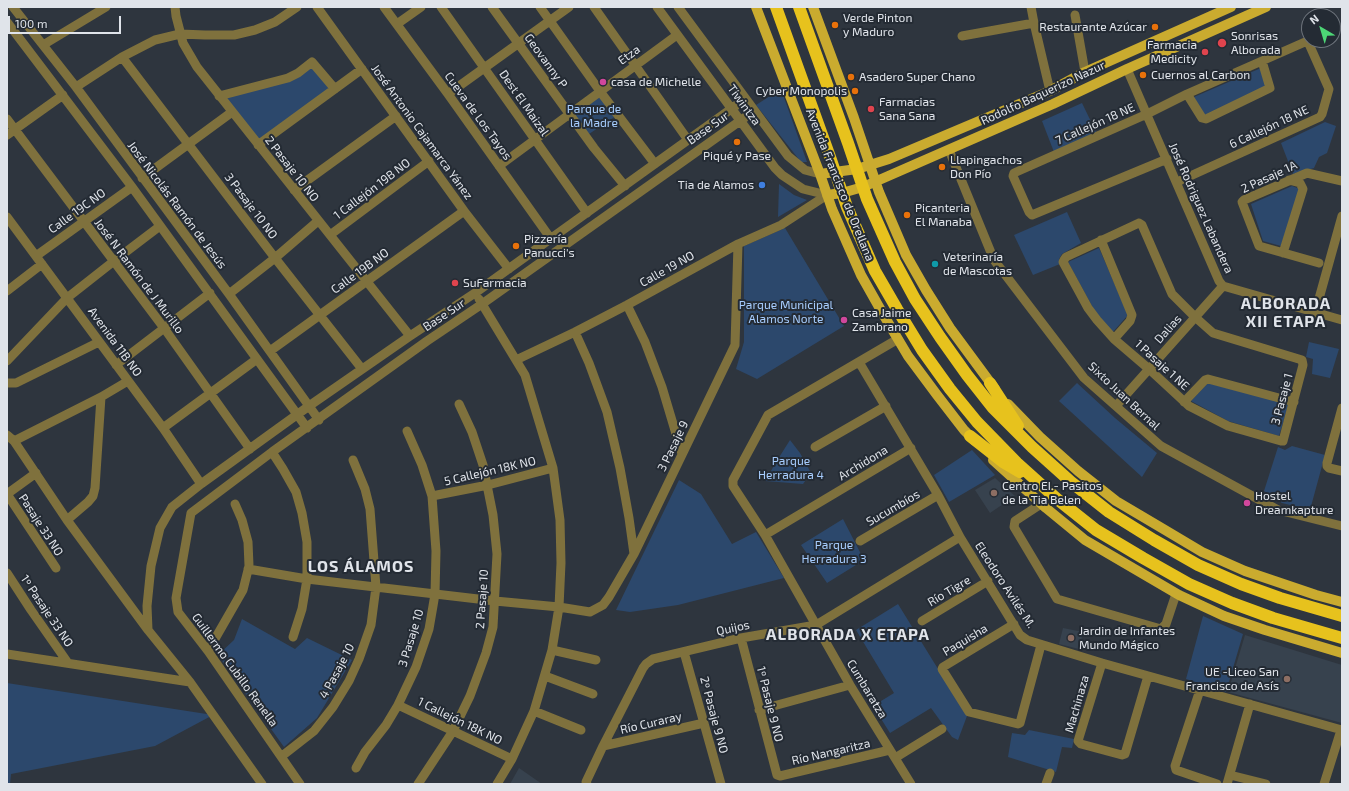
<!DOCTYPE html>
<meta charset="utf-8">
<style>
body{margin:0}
#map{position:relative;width:1349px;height:791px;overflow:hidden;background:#2e353e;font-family:"Exo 2",sans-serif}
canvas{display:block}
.frame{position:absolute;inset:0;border:8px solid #e0e4ea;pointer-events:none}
.north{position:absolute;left:1301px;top:8px;width:40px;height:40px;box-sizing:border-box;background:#242b34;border:1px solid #6f757d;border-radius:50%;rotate:322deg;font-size:11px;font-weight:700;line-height:16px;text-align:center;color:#e0e4ea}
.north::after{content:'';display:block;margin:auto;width:14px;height:18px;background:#4dd676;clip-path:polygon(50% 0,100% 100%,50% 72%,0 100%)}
.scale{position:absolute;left:8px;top:16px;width:113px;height:18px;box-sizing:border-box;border:2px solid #e0e4ea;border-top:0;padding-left:5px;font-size:12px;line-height:14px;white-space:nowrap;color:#e0e4ea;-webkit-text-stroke:3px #242b34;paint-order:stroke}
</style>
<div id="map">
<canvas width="1349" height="791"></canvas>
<div class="frame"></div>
<div class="north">N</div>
<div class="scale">100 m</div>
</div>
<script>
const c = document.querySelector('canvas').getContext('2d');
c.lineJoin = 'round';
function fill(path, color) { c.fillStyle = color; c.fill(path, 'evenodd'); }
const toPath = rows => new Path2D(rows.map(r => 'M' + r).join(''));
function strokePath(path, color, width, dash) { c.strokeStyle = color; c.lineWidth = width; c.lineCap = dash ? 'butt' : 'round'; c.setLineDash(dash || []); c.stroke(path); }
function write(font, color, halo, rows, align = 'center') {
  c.font = font + ' "Exo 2",sans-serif'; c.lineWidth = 4; c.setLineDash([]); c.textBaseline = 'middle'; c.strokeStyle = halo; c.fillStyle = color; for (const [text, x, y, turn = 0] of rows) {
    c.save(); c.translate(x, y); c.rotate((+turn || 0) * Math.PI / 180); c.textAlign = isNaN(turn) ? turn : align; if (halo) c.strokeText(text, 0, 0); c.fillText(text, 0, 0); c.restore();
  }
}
const built = toPath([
 [995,478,1015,496,990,513,975,490],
 [1063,628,1083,632,1079,649,1059,644],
 [1245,635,1342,665,1342,723,1228,692],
 [519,768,542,784,510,784]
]);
const green = toPath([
 [313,64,331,88,258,142,224,98],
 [1261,68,1270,89,1203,119,1194,97],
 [781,89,807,162,801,162,756,105],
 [602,94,616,116,586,136,572,115],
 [1082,103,1097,134,1054,152,1042,121],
 [1325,122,1336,126,1327,153,1319,157,1314,168,1293,174,1281,143],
 [779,184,794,195,807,200,778,217],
 [1292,186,1300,189,1281,246,1263,241,1251,204],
 [1067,212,1081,243,1062,254,1059,259,1060,264,1033,275,1014,235],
 [785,228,844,326,757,379,736,369,744,342,744,246],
 [1099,248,1128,315,1112,333,1099,319,1068,262],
 [1309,342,1339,349,1330,378,1312,374,1313,359,1306,357],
 [1077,383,1115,418,1157,453,1142,477,1059,401],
 [1208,383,1289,404,1279,436,1228,421,1191,401],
 [790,440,800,453,811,473,803,484,765,481,778,459],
 [1292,446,1325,455,1310,510,1282,503,1264,491,1278,447,1285,450],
 [972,450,995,475,949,502,934,475],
 [679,480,701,494,732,544,756,532,784,578,678,605,630,612,616,610],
 [843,519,864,560,827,583,801,545],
 [898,604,967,716,958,740,952,737,931,708,890,733,873,706,894,693,856,630],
 [1203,616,1243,634,1226,692,1186,679],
 [242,619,295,649,307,638,352,660,317,718,284,747,218,655,234,640],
 [7,683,213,715,155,746,11,774,10,784,7,784],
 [1029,730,1074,739,1072,748,1062,747,1056,772,1008,757,1012,733,1025,735]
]);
const minor = toPath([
 [13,7,76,87,229,294,319,420],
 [175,7,176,16,183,43,197,67,410,336],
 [317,7,464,211,509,269],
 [384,7,448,94,551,239],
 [441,7,587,213],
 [492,7,594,148,625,186],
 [540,7,602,94,655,164],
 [594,7,688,140],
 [657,7,775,168,782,175,803,189,827,195],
 [678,7,788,156,805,170,820,174],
 [1031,7,1034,23,1050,91],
 [1075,15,1085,72],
 [7,22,132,187,307,428],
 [397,24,421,7],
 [962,36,1034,23],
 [43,45,106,7],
 [122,57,275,258,362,369],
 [1127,69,1219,281,1223,286,1342,320],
 [76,87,122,57,155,40,180,34,205,35,234,35,255,30,275,22,297,7],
 [448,94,569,7],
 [1187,94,1202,118,1206,119,1270,88,1262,61],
 [219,96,288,78,298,73,312,62,335,89],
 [7,119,164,328,250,449],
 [7,135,63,95],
 [258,145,362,69],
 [949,150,994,260,1084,378,1161,446,1278,510,1342,526],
 [1167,159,1032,215,1029,212,1013,176,1014,173,1147,114,1187,94,1305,42,1309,44,1329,89,1322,114,1320,117,1177,182],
 [499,166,677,35],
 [142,178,232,112],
 [294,190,396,116],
 [7,217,163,428,201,484],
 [1139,223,1142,225,1172,294,1195,317,1213,333,1302,360,1303,365,1283,441,1281,441,1228,426,1189,406,1149,369,1114,339,1097,320,1088,308,1063,262,1064,260,1066,257,1139,223],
 [330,235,429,161],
 [1101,240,1132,315,1130,321,1114,339],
 [1283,253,1303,189,1300,183,1289,180],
 [36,256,132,187],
 [1319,263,1259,246,1242,202,1244,200,1307,173,1342,181],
 [7,291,42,264],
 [229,294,275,258,318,221],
 [479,299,525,375,553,468,560,520,561,563,559,607,552,650,534,711,512,759,497,784],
 [627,305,645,342,662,387,682,454],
 [1315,313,1342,216],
 [575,332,589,363,607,412,620,468,629,518,634,554],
 [898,339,768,415,733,480,733,486,765,535,850,685,911,784],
 [270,351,464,211],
 [516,360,575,332,627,305,738,244,781,225,827,195],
 [7,361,67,298,114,261,160,226],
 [859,362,938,495,960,537,1020,635,1027,640,1102,663,1342,730],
 [116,365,210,293],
 [7,383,16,383,99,342],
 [1184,402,1205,380,1208,379,1294,402],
 [1116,406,1223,286],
 [1342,408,1327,463,1327,466,1329,468,1342,471],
 [163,428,257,359],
 [7,435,14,441,67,520,148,630],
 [14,441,101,397,128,381],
 [815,447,886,406],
 [272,452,283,469,296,492,302,513,307,542,307,579,302,609,293,637],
 [7,494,56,568],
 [7,494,36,473],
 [432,496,488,485,553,468],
 [1041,504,1015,521,1014,527,1057,599,1161,629,1166,624,1176,594],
 [67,520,88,502,93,496,95,488,101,397],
 [765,535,911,448],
 [860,541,938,495],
 [248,569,307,579,495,601,559,607,590,612,603,605,609,597,634,554,735,345,738,244],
 [7,573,31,610,68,663],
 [922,621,988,581],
 [1014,624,943,667,942,669,969,712,1018,724,1020,723,1041,645],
 [741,638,777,775,780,776,890,750],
 [552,650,596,660],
 [208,651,243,590,249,566,248,542,242,520,235,504],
 [684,652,721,784],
 [7,654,190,682],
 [1102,663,1078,741,1081,744,1122,755,1125,754,1148,676],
 [545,676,593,694],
 [1200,690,1175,766,1176,770,1217,784],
 [398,705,512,759],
 [759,710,850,685],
 [534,711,581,730],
 [603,746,704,723],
 [282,756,314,731,333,707,349,681,359,659,371,625,376,587,370,509,365,489,353,460],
 [895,758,942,729],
 [356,768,365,752,386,725,398,705,416,667,429,629,433,606,435,594,436,551,432,496,422,465,407,431],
 [1230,775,1266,784],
 [262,784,190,682,148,630,147,606,151,566,160,528,172,507,201,484,309,406,410,336,475,293,745,99],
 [300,784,208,651,178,612,176,598,191,513,272,452,427,341,482,304,754,111],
 [418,784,453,731,470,696,486,653,493,627,497,554,493,515,483,465,472,432,459,404],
 [587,784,586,782,603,746,643,668,646,664,653,659,741,638,816,625,960,537],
 [1046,784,1050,773],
 [1227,784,1250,704],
 [1324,784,1341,730]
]);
const major = toPath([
 [756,7,820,174,832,209,861,275,883,314,908,356,937,395,964,430,975,441],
 [813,7,854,118,879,192,906,255,926,290,950,328,995,389],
 [820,174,857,169,889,159,1050,91,1085,72,1231,7],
 [827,195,842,193,863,187,886,177,1053,104,1127,69,1266,7],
 [1008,404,1040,437,1078,471,1116,501,1160,527,1202,552,1245,571,1316,595,1342,602],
 [993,460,1046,508,1085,540,1179,595,1224,616,1265,630,1342,653]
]);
const highway = toPath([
 [776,7,830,157,847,207,875,271,897,309,922,350,950,389,977,422,1017,463,1057,499,1096,530,1143,558,1189,584,1232,603,1273,618,1342,638],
 [799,7,848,143,867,199,895,262,915,299,940,337,967,375,993,408,1032,447,1071,482,1109,512,1154,540,1198,565,1241,584,1280,598,1342,616],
 [990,383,1018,426],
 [970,436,1003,462,1020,472]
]);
const markers = [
 [835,25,4,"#e8710a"],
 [1155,27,4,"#e8710a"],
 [1222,43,5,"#e0444e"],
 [1205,52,4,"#e0444e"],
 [1143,75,4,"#e8710a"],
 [851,77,4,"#e8710a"],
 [603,82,4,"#d1479c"],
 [855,91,4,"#e8710a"],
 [871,109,4,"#e0444e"],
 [737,142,4,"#e8710a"],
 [942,167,4,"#e8710a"],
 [762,185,4,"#3f7fe0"],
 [907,215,4,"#e8710a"],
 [516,246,4,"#e8710a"],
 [935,264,4,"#0f9aa8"],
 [455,283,4,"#e0444e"],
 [844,320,4,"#d1479c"],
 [994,493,4,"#8d6e63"],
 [1247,503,4,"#d1479c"],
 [1071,638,4,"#8d6e63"],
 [1287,679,4,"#8d6e63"]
];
const poiNames = [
 ["Verde Pinton",843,18],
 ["y Maduro",843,32],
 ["Restaurante Azúcar",1147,27,"right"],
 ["Sonrisas",1231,36],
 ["Alborada",1231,50],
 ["Farmacia",1197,45,"right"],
 ["Medicity",1197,59,"right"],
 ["Cuernos al Carbon",1151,75],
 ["Asadero Super Chano",859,77],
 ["casa de Michelle",611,82],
 ["Cyber Monopolis",847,91,"right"],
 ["Farmacias",879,102],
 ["Sana Sana",879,116],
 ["Piqué y Pase",737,156,"center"],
 ["Llapingachos",950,160],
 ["Don Pío",950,174],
 ["Tia de Alamos",754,185,"right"],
 ["Picanteria",915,208],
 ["El Manaba",915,222],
 ["Pizzería",524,239],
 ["Panucci's",524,253],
 ["Veterinaría",943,257],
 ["de Mascotas",943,271],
 ["SuFarmacia",463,283],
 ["Casa Jaime",852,313],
 ["Zambrano",852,327],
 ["Centro EI.- Pasitos",1002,486],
 ["de la Tia Belen",1002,500],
 ["Hostel",1255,496],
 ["Dreamkapture",1255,510],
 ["Jardin de Infantes",1079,631],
 ["Mundo Mágico",1079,645],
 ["UE -Liceo San",1279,672,"right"],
 ["Francisco de Asís",1279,686,"right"]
];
const streetNames = [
 ["Etza",629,55,-36],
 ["Geovanny P",546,61,54],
 ["Rodolfo Baquerizo Nazur",1043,93,-25],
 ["Dest El Maizal",524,103,55],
 ["Tiwintza",744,105,54],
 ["Cueva de Los Tayos",478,116,54],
 ["7 Callejón 18 NE",1095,124,-24],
 ["6 Callejón 18 NE",1269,127,-25],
 ["Base Sur",708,128,-35],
 ["José Antonio Cajamarca Yánez",422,132,54],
 ["2 Pasaje 10 NO",292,169,52],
 ["2 Pasaje 1A",1269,177,-25],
 ["Avenida Francisco de Orellana",840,185,68],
 ["1 Callejón 19B NO",372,189,-37],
 ["José Nicolás Ramón de Jesús",177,205,53],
 ["3 Pasaje 10 NO",251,206,53],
 ["José Rodriguez Labandera",1201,208,66],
 ["Calle 19C NO",77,211,-36],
 ["Calle 19 NO",667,269,-29],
 ["Calle 19B NO",360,271,-36],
 ["José N Ramón de J Murillo",139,276,53],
 ["Base Sur",444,315,-34],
 ["Dalias",1168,329,-48],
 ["Avenida 11B NO",115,342,54],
 ["1 Pasaje 1 NE",1162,365,42],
 ["Sixto Juan Bernal",1124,396,43],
 ["3 Pasaje 1",1282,399,-75],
 ["3 Pasaje 9",673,446,-64],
 ["Archidona",863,463,-31],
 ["5 Callejón 18K NO",490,471,-13],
 ["Sucumbíos",893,508,-30],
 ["Pasaje 33 NO",41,525,57],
 ["Eleodoro Avilés M.",1005,585,57],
 ["Río Tigre",949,591,-31],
 ["2 Pasaje 10",482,599,-86],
 ["1º Pasaje 33 NO",47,611,56],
 ["Quijos",733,628,-12],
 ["3 Pasaje 10",411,638,-73],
 ["Paquisha",965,640,-31],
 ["Guillermo Cubillo Renella",235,670,54],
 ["4 Pasaje 10",337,671,-62],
 ["Cumbaratza",867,689,59],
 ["1º Pasaje 9 NO",770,704,76],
 ["Machinaza",1077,704,-74],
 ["2º Pasaje 9 NO",714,715,75],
 ["1 Callejón 18K NO",460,721,26],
 ["Río Curaray",651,723,-13],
 ["Río Nangaritza",831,752,-13]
];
const parkNames = [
 ["Parque de",594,109],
 ["la Madre",594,123],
 ["Parque Municipal",786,305],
 ["Alamos Norte",786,319],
 ["Parque",791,461],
 ["Herradura 4",791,475],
 ["Parque",834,545],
 ["Herradura 3",834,559]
];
const districtNames = [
 ["ALBORADA",1286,304],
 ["XII ETAPA",1286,322],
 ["LOS ÁLAMOS",361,567],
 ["ALBORADA X ETAPA",848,635]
];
fill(built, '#37424e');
fill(green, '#2c486c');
strokePath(minor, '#7f713d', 9);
strokePath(major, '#caab2f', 10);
strokePath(highway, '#e7c21d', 12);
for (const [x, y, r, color] of markers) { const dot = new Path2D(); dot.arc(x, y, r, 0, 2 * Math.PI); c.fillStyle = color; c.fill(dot); strokePath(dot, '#242b34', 1.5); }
write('12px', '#e0e4ea', '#242b34', poiNames, 'left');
write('12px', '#e0e4ea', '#242b34', streetNames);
write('12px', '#a7cdfe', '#242b34', parkNames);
c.letterSpacing = '1px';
write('bold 16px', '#e0e4ea', '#242b34', districtNames);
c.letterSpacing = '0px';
</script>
